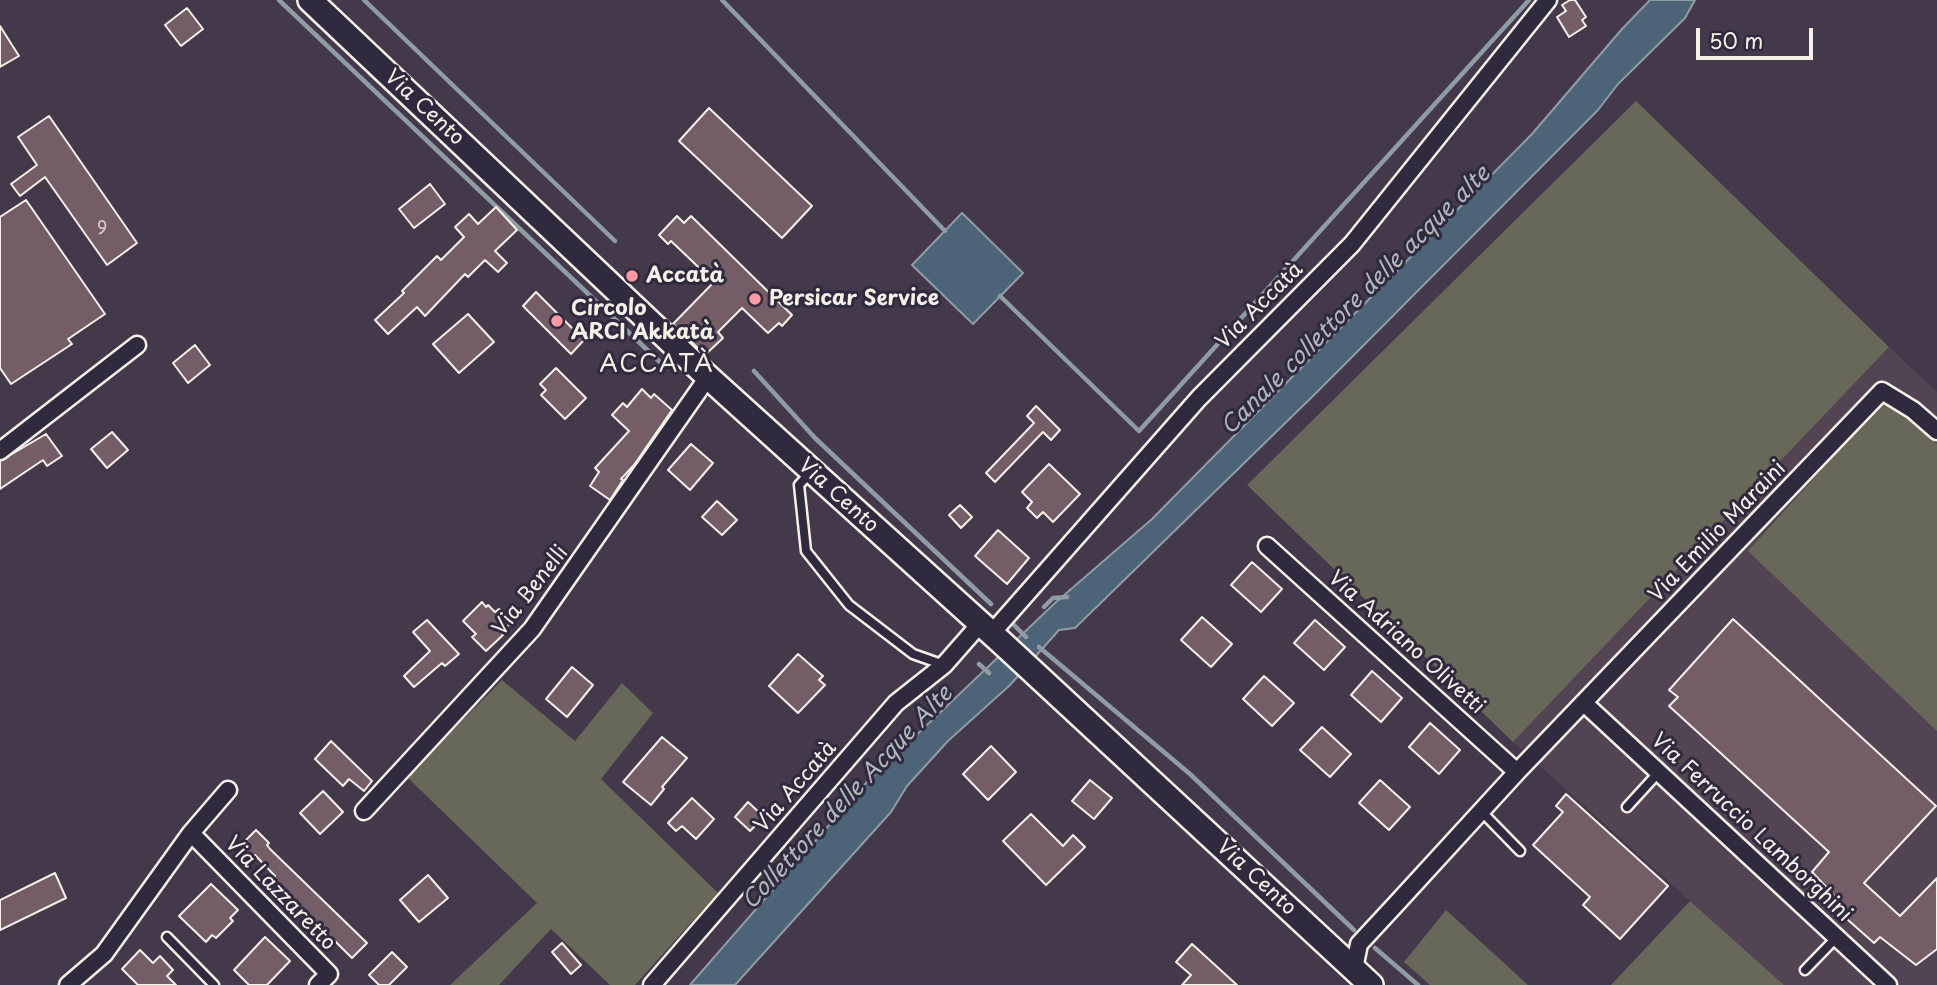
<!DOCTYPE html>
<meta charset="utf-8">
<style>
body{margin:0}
#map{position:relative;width:1937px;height:985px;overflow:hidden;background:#44394a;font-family:"Playpen Sans",sans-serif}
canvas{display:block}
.scale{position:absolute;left:1696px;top:28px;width:117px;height:32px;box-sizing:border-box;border:4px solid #f4f1e8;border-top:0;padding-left:9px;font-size:21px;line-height:24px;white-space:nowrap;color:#f4f1e8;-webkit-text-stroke:5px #2f2a3d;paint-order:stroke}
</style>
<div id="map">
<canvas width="1937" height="985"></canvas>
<div class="scale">50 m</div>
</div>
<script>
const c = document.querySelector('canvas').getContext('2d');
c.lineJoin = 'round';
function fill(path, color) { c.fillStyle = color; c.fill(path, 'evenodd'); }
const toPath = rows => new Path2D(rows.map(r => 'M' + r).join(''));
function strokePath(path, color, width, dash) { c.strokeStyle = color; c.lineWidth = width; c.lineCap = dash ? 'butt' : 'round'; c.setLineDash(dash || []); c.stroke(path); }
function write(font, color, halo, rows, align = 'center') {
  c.font = font + ' "Playpen Sans",sans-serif'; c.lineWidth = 6; c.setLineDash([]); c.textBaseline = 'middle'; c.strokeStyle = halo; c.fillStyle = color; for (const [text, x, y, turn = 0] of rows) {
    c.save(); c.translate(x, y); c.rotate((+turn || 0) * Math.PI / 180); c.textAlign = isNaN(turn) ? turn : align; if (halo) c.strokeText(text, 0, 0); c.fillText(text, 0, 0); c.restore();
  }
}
const built = toPath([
 [1889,347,1937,392,1937,985,1784,985,1513,742]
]);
const green = toPath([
 [1636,101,1889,347,1513,742,1247,485],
 [1881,404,1903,411,1937,444,1937,731,1748,551],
 [502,680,575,741,622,683,653,713,601,779,718,893,635,985,610,985,551,929,499,985,450,985,537,903,407,777],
 [1690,901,1784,985,1611,985],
 [1446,910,1528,985,1430,985,1404,962]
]);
const water = toPath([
 [1650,0,1695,0,1685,18,1618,84,1598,110,1316,393,1075,628,1059,630,1010,685,948,741,907,786,891,812,735,985,690,985,864,785,1055,603,1152,519,1532,134,1622,29,1650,0],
 [962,213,1023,273,973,324,912,265,962,213]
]);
const stream = toPath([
 [279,0,662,364],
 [364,0,615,241],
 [722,0,945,231],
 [1000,296,1139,431,1529,0],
 [754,371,815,438,991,604],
 [1044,607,1053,598,1067,597],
 [1012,623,1026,637],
 [1039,647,1190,774,1354,930],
 [979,664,989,673],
 [1375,948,1418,985]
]);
const building = toPath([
 [1570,0,1575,0,1586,17,1582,20,1586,26,1569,37,1557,17,1566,11,1562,5,1570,0],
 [187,8,203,29,181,46,165,25,187,8],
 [0,26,19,56,0,67,0,26],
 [709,108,812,206,782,238,679,141,709,108],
 [49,116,137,243,107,265,45,177,20,196,11,184,37,165,18,137,49,116],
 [430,184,445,204,414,228,399,209,430,184],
 [26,200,105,314,68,339,72,344,11,384,0,368,0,217,26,200],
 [496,207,517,230,495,251,507,263,498,272,485,260,468,277,465,274,425,316,417,307,388,334,375,320,404,293,402,291,437,256,441,260,464,237,455,227,469,214,478,224,496,207],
 [677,216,684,223,691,216,792,315,782,326,779,323,768,333,742,308,718,332,723,338,705,355,673,324,714,282,671,241,668,244,659,235,677,216],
 [536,292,584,340,571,354,523,306,536,292],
 [468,314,494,342,459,373,433,344,468,314],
 [195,345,210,365,188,383,173,363,195,345],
 [556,368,586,398,565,419,541,395,546,390,540,384,556,368],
 [642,389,651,398,654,394,672,410,634,465,621,479,623,480,610,500,590,486,599,472,595,468,629,431,612,415,623,403,627,407,642,389],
 [1036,406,1060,430,1051,440,1043,432,995,482,986,473,1034,423,1027,416,1036,406],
 [112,432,128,450,107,468,91,449,112,432],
 [46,434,62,456,47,466,43,460,0,489,0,461,46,434],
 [691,444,713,463,690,490,668,470,691,444],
 [1049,464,1080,494,1053,522,1043,512,1037,518,1027,508,1032,502,1022,492,1049,464],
 [717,501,737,520,722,535,702,517,717,501],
 [960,505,972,517,961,528,949,515,960,505],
 [998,530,1029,558,1007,584,975,556,998,530],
 [1252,562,1282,589,1261,612,1231,585,1252,562],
 [482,602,486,607,488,605,495,612,499,609,512,622,501,632,503,635,486,651,472,637,476,634,463,621,482,602],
 [1202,617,1232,644,1211,667,1181,640,1202,617],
 [1733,619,1936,806,1864,883,1900,916,1937,878,1937,949,1916,965,1880,937,1874,943,1839,912,1844,906,1812,872,1829,852,1669,706,1678,697,1669,690,1733,619],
 [427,620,459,654,445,666,442,663,414,687,404,676,430,651,413,632,427,620],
 [1315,620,1345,647,1324,670,1294,643,1315,620],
 [798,654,823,676,819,680,825,685,798,713,769,686,798,654],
 [572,667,593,685,567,717,546,699,572,667],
 [1372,671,1402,698,1381,722,1351,695,1372,671],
 [1264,676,1294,703,1272,726,1243,699,1264,676],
 [1430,723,1460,750,1439,774,1409,747,1430,723],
 [1322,727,1351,754,1330,777,1300,750,1322,727],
 [662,737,687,758,662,787,664,789,651,805,623,782,662,737],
 [331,741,372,781,364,791,349,779,343,786,315,759,331,741],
 [991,746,1016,772,988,800,963,774,991,746],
 [1090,780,1112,798,1094,819,1072,801,1090,780],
 [1380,780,1410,807,1389,830,1359,803,1380,780],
 [323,791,343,812,320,834,300,813,323,791],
 [1566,794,1668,886,1620,939,1583,905,1590,897,1533,845,1563,812,1556,806,1566,794],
 [692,798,714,819,696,839,682,826,676,831,668,823,692,798],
 [748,802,764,817,750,831,735,817,748,802],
 [1031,814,1063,846,1073,835,1085,847,1046,885,1003,841,1031,814],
 [256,830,269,843,267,845,270,849,367,943,352,958,272,879,275,876,255,855,253,858,240,846,256,830],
 [55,873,66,898,0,930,0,900,55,873],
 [428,875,448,898,419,922,400,900,428,875],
 [211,884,238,910,230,918,233,921,216,938,212,935,206,942,179,916,211,884],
 [265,937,290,961,267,985,249,985,234,970,265,937],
 [562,943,581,965,571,974,552,952,562,943],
 [1192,944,1237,985,1182,985,1191,975,1176,962,1192,944],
 [140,950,153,963,160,956,173,970,167,976,176,985,138,985,122,969,140,950],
 [392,952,407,967,389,985,379,985,369,975,392,952]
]);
const service = toPath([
 [811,472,799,485,806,551,849,605,913,654,944,665],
 [1627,807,1659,772],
 [1481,811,1520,851],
 [167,937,214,985],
 [1805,970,1837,937]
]);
const minor = toPath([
 [0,451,137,345],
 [1267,546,1517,772],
 [991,634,1199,398,1352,244,1548,0],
 [1584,703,1888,985],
 [364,811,532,629,708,377],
 [191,833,329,974,318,985],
 [1354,969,1359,944,1397,903,1517,772,1882,391,1913,410,1937,431],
 [68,985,104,954,191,833,228,790],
 [652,985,896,703,944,665,980,624]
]);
const secondary = toPath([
 [310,0,708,377,1001,642,1371,985]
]);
const markers = [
 [632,276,7,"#ff9aa2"],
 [755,299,7,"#ff9aa2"],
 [557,321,7,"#ff9aa2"]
];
const numberNames = [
 ["9",102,229]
];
const streetNames = [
 ["Via Cento",424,108,43],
 ["Via Accatà",1260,306,-45],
 ["Via Cento",838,496,42],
 ["Via Emilio Maraini",1718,532,-46],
 ["Via Benelli",531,591,-52],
 ["Via Adriano Olivetti",1406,643,42],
 ["Via Accatà",796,787,-49],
 ["Via Ferruccio Lamborghini",1751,828,43],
 ["Via Cento",1256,878,43],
 ["Via Lazzaretto",280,894,46]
];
const poiNames = [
 ["Accatà",646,276],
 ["Persicar Service",769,299],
 ["Circolo",571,309],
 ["ARCI Akkatà",571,333]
];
const waterNames = [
 ["Canale collettore delle acque alte",1356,301,-45],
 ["Collettore delle Acque Alte",848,798,-47]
];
const quarterNames = [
 ["ACCATÀ",657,365]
];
fill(built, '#534453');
fill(green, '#676859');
fill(water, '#4d6377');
strokePath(water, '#909ca4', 2);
strokePath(stream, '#909ca4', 4.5);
fill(building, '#755d68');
strokePath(building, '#f4f1e8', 2);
strokePath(service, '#f4f1e8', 13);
strokePath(minor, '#f4f1e8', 21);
strokePath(secondary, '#f4f1e8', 28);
strokePath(service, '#2f2a3d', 8);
strokePath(minor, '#2f2a3d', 16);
strokePath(secondary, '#2f2a3d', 23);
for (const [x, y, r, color] of markers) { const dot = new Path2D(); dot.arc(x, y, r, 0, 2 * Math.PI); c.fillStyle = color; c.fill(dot); strokePath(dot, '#2f2a3d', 2.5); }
write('18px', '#d4ccc8', null, numberNames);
write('21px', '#f4f1e8', '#2f2a3d', streetNames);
write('bold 21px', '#f4f1e8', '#2f2a3d', poiNames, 'left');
write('italic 23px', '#b1b8bb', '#2f2a3d', waterNames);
c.letterSpacing = '2px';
write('24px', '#f4f1e8', '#2f2a3d', quarterNames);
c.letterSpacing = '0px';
</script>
